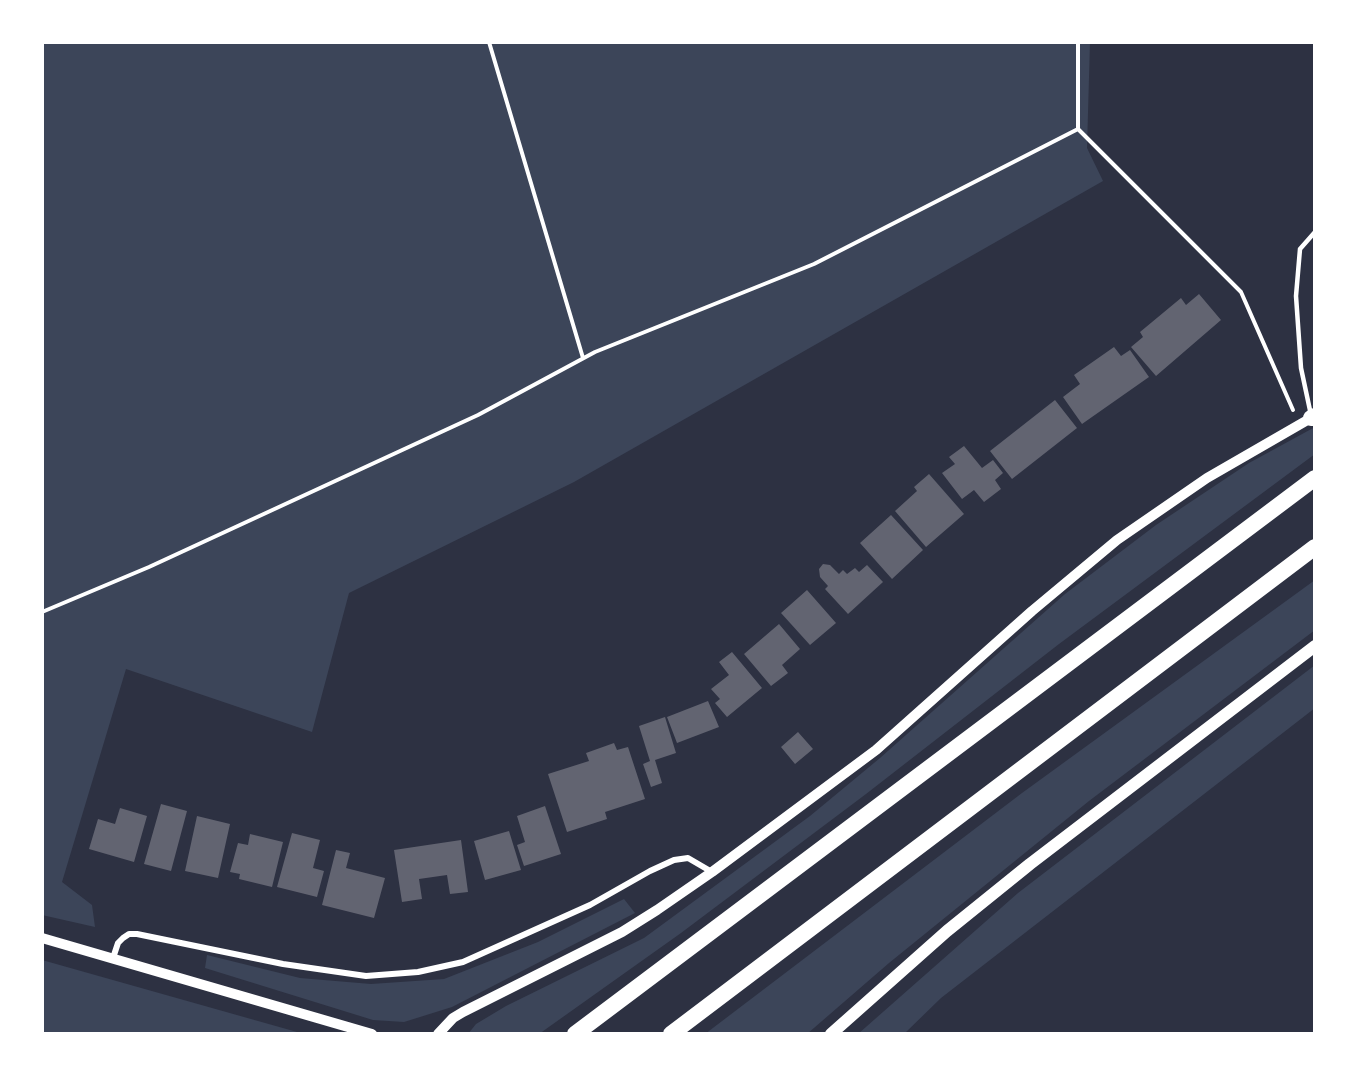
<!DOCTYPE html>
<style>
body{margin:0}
#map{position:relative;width:1357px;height:1076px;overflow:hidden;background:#2d3142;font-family:Cabin,sans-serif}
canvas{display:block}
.frame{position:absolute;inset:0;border:44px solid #fff;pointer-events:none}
</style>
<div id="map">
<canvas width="1357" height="1076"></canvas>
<div class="frame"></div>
</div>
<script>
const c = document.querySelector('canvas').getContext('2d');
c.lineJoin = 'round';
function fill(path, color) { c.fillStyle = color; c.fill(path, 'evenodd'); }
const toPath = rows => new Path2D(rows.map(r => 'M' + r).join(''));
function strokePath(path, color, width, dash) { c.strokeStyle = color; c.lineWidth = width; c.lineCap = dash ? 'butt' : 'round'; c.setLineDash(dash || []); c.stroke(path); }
const green = toPath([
 [42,42,1090,42,1087,148,1103,181,574,482,349,593,312,732,126,669,62,882,92,905,95,927,42,915],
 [1315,427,1315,454,1059,644,866,794,681,933,539,1034,468,1034,476,1024,506,1006,644,938,810,816,880,758,1065,594,1156,525,1249,463],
 [1315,580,1315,630,1089,801,889,963,807,1034,705,1034,1022,793],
 [1315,665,1315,708,941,998,904,1034,858,1034,1018,893],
 [624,899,635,913,452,1007,404,1022,373,1020,205,968,207,955,300,978,371,984,444,979,538,942],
 [42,960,297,1032,302,1034,42,1034]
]);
const building = toPath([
 [1199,294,1221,320,1156,376,1131,347,1143,337,1140,332,1181,298,1186,305],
 [1114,347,1121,356,1130,350,1149,377,1082,424,1063,397,1080,384,1074,375],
 [1055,400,1077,428,1012,479,990,451],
 [964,446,982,468,993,460,1003,473,995,480,1001,489,984,502,974,490,962,499,942,473,955,464,949,457],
 [929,474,964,514,926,547,895,511,917,491,914,487],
 [891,515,923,550,892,579,860,543],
 [823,564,830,565,839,574,843,570,847,574,855,568,859,572,867,565,883,582,848,614,825,589,828,586,820,577,819,569],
 [807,590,836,623,810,645,781,613],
 [779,624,800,649,782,665,788,673,771,686,744,654],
 [732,652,762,688,727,717,715,703,720,699,711,689,729,675,719,662],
 [708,701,719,727,677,743,667,717],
 [665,717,676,753,655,760,662,783,651,787,643,764,650,761,639,726],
 [798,732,813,749,795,764,781,747],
 [614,743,617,750,628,747,645,799,605,812,607,819,567,832,548,774,589,761,586,753],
 [161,804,187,811,171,871,144,864],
 [545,806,561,854,524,866,517,845,525,842,517,816],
 [120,808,147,816,134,862,89,849,98,819,115,824],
 [197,816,230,824,218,878,185,871],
 [509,831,521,870,485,880,474,841],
 [292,833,320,840,313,868,324,871,317,897,277,887],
 [250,834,283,842,272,887,239,879,240,874,230,872,238,843,248,845],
 [461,840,468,892,450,894,447,875,419,879,422,899,402,902,394,850],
 [336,850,350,853,346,868,385,878,374,918,322,905]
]);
const path = toPath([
 [489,42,583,358],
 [1078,42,1078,129,1241,292,1293,410],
 [42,612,149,567,478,415,595,352,814,264,1078,129]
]);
const service = toPath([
 [1311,415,1301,368,1296,296,1300,249,1315,232]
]);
const minor = toPath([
 [113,958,118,943,123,938,129,934,137,934,283,964,366,976,418,972,463,962,590,905,650,871,674,860,688,858,712,872]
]);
const tertiary = toPath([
 [42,938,372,1034],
 [438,1034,453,1018,463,1012,622,932,657,910,712,872,876,750,1032,611,1117,540,1207,478,1311,418]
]);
const secondary = toPath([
 [831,1034,947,931,1030,864,1315,646]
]);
const trunk = toPath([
 [1311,418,1315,416],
 [575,1034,1315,478],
 [671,1034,1315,547]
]);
fill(green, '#3c4559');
fill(building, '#626471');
strokePath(path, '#fff', 4);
strokePath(service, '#fff', 4.5);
strokePath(minor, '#fff', 6);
strokePath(tertiary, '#fff', 10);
strokePath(secondary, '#fff', 12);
strokePath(trunk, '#fff', 16);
</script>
